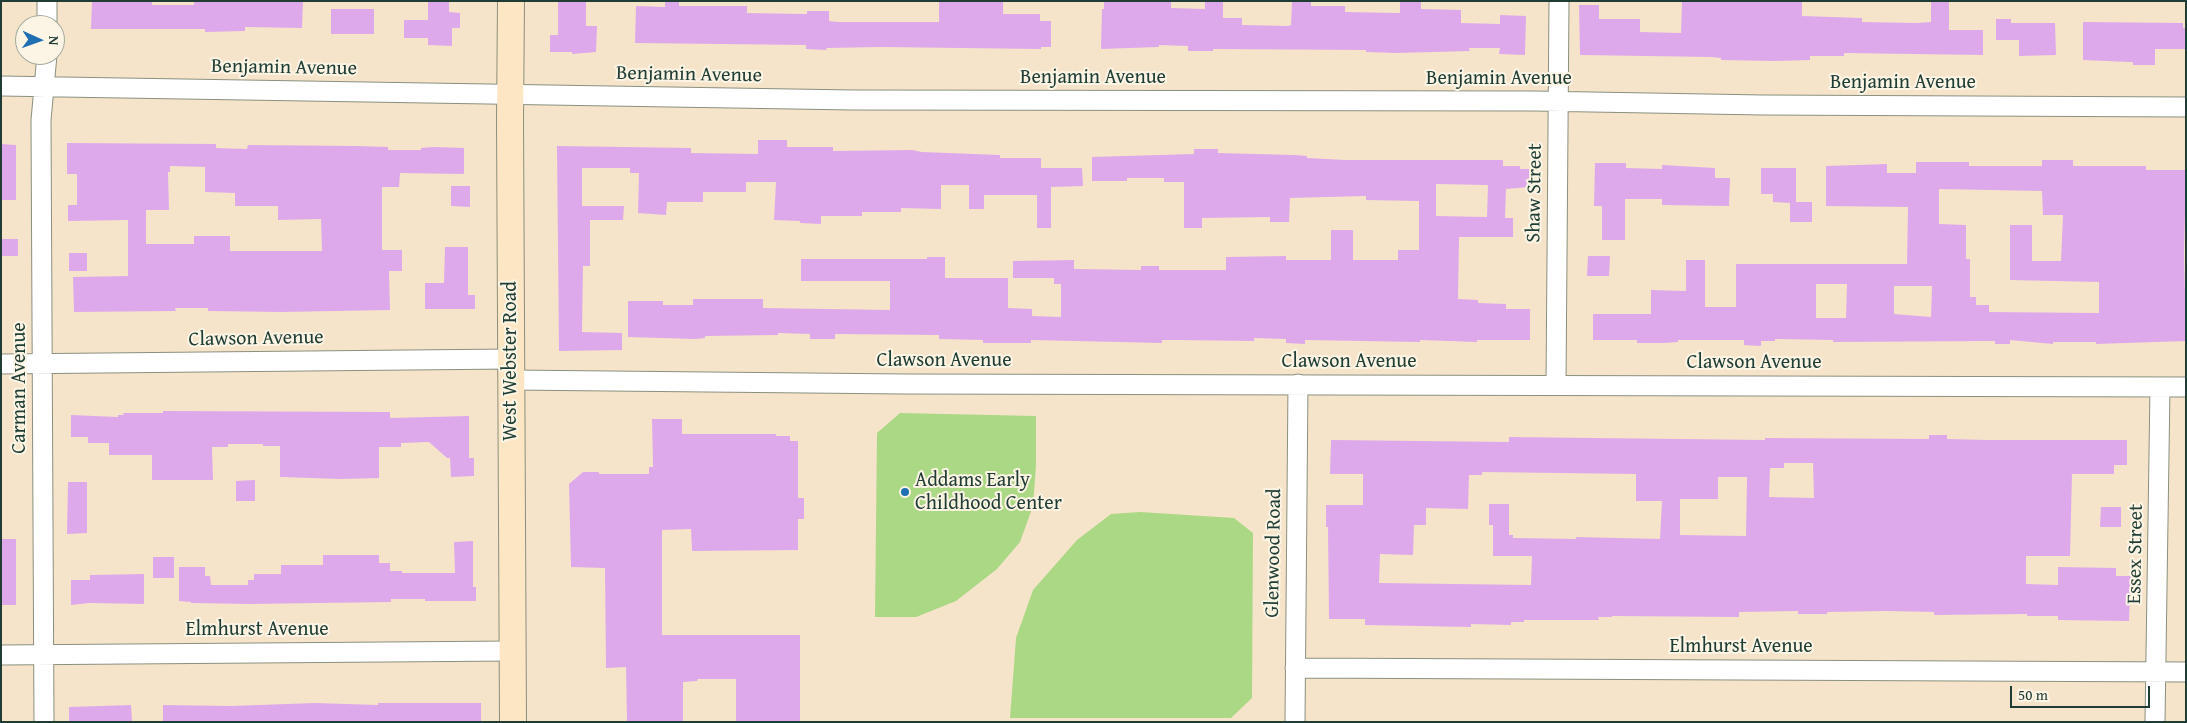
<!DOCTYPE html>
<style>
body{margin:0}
#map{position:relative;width:2187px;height:723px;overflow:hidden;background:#f6e4ca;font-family:"Gentium Book Plus",serif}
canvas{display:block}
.frame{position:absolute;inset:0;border:2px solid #1f3d34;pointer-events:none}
.north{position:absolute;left:15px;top:15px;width:50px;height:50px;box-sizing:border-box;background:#fcf5e5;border:1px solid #a4ab9e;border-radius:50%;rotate:92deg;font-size:14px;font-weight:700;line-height:20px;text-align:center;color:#1f3d34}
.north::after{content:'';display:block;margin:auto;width:18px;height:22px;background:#1f6fb2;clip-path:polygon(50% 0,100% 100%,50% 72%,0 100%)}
.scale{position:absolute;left:2010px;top:686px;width:140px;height:22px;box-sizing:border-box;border:2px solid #1f3d34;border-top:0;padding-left:6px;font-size:15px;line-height:18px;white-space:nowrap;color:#1f3d34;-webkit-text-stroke:4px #fcf5e5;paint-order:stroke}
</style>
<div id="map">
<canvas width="2187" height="723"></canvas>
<div class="frame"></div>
<div class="north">N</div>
<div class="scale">50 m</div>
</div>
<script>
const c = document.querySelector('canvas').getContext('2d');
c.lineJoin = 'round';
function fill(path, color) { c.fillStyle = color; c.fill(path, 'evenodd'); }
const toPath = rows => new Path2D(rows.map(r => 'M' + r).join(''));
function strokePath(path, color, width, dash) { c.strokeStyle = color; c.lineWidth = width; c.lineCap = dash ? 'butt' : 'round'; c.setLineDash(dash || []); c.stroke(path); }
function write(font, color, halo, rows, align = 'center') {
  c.font = font + ' "Gentium Book Plus",serif'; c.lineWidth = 4; c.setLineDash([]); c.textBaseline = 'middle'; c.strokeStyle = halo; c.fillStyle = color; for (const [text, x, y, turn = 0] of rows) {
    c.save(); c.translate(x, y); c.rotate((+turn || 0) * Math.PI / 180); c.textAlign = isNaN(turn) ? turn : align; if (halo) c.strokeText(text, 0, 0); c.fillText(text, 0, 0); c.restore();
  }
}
const green = toPath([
 [900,413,1036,416,1036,465,1033,506,1020,542,997,569,956,601,916,617,875,617,877,433],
 [1140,512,1234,518,1253,533,1252,698,1231,718,1010,718,1016,638,1033,590,1077,540,1111,514]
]);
const building = toPath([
 [92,1,152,1,152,5,194,5,194,1,303,1,302,28,245,27,245,31,205,32,205,29,91,29],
 [428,1,449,1,449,12,460,13,460,28,452,28,452,46,428,45,428,38,404,38,404,20,428,20],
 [558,1,586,1,586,26,597,26,596,52,572,54,572,52,550,52,550,35,558,35],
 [665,1,679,1,679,6,747,6,747,13,807,14,807,11,829,11,829,21,838,22,939,22,939,1,1003,2,1003,14,1040,14,1040,21,1051,21,1051,47,1041,47,1041,49,881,47,826,48,827,50,806,49,806,45,635,43,636,6,665,7],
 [1104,1,1171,1,1171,8,1205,9,1205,1,1223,1,1223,18,1242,18,1242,25,1288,26,1291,25,1292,1,1311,1,1311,6,1345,6,1345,12,1400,13,1400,1,1421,1,1421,9,1461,10,1461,23,1500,24,1500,15,1526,16,1525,55,1499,54,1500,48,1469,48,1470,51,1396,53,1366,52,1366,50,1213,49,1213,51,1188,51,1188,46,1159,45,1159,47,1101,49,1102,9,1104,9],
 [1682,1,1802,1,1802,16,1862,18,1862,22,1917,23,1931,22,1931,1,1949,1,1949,30,1983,30,1983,55,1844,53,1844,56,1810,56,1810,60,1775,61,1721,60,1721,58,1711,57,1580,55,1579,5,1599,5,1599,19,1640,19,1640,32,1681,33],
 [331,9,374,9,374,34,331,34],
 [1996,19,2011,19,2011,23,2055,23,2056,55,2019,56,2019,40,1996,40],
 [2083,22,2183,23,2183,28,2186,28,2186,49,2155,49,2155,65,2133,65,2133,62,2129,62,2083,60],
 [758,140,787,140,787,147,833,147,833,151,912,150,922,152,1000,155,1000,158,1041,158,1041,168,1082,168,1083,186,1051,187,1051,228,1037,228,1037,195,984,195,984,209,969,209,969,185,941,185,941,209,901,208,901,212,862,212,862,216,821,216,821,224,800,223,800,221,774,220,776,182,746,182,746,192,703,192,703,202,667,202,666,215,638,213,639,173,630,173,630,168,582,168,582,206,624,206,623,220,590,220,590,266,583,266,582,332,622,333,622,350,559,351,557,146,691,148,691,153,758,154],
 [67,143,216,144,216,148,247,149,248,145,357,146,388,147,388,150,421,150,421,148,433,147,464,148,464,174,400,173,399,187,382,187,382,250,402,250,402,271,389,271,390,310,281,312,208,311,208,308,175,308,176,311,74,312,73,277,128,276,128,220,68,221,68,205,77,205,77,174,67,174],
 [170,166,205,167,205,192,235,193,235,206,278,206,278,220,321,219,322,251,230,251,230,236,194,236,194,244,146,244,146,210,169,210,168,172,170,172],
 [1,144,16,145,16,200,1,200],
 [1194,149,1218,149,1218,153,1295,155,1307,156,1307,158,1345,160,1503,160,1503,166,1520,166,1520,169,1529,169,1529,187,1506,189,1505,218,1513,218,1513,237,1459,237,1458,299,1478,300,1478,303,1506,304,1506,309,1530,309,1530,340,1477,340,1477,342,1420,340,1420,342,1305,340,1305,344,1286,343,1286,339,1254,338,1254,341,1176,340,1162,340,1162,343,1119,342,1031,340,1031,343,983,343,983,340,939,339,939,335,835,334,835,339,810,339,810,334,778,333,778,335,705,336,705,338,696,339,628,337,628,301,663,301,663,305,693,305,693,299,763,299,763,308,890,310,890,281,801,281,801,259,927,259,927,257,945,257,945,278,1008,278,1008,308,1032,309,1032,316,1061,317,1061,284,1054,284,1054,278,1013,278,1013,261,1074,260,1074,269,1141,270,1141,266,1159,266,1159,270,1226,270,1226,257,1286,256,1286,260,1331,260,1331,230,1353,230,1353,260,1398,260,1398,250,1419,250,1419,201,1366,200,1366,196,1290,198,1289,222,1270,222,1270,217,1202,218,1202,228,1184,228,1184,182,1164,182,1164,178,1127,178,1127,181,1092,181,1092,157,1194,154],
 [1436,184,1488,185,1487,217,1436,216],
 [2042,160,2073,160,2073,166,2146,166,2146,170,2186,170,2184,254,2186,341,2096,344,2096,342,2053,342,2053,344,2010,340,2010,344,1995,344,1995,341,1833,342,1833,340,1775,339,1775,341,1761,341,1761,346,1744,345,1744,340,1678,340,1678,342,1664,343,1637,343,1637,340,1593,340,1593,314,1651,314,1651,290,1686,291,1686,260,1705,260,1705,307,1736,307,1736,264,1907,264,1908,207,1826,206,1826,166,1887,164,1887,173,1916,173,1916,162,1969,162,1969,166,2042,166],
 [1939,189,2042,191,2043,215,2063,215,2061,261,2032,261,2032,225,2010,225,2010,280,2099,282,2099,313,1989,312,1989,305,1976,305,1976,297,1970,297,1970,259,1966,259,1966,225,1939,224],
 [1816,284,1847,284,1846,318,1816,318],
 [1894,286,1932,286,1931,317,1894,314],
 [1595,163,1626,163,1626,168,1662,169,1662,165,1715,168,1715,178,1730,178,1729,206,1662,205,1662,199,1625,199,1625,240,1602,240,1602,206,1594,206],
 [1761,168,1796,168,1796,202,1812,202,1812,222,1790,222,1790,203,1773,202,1773,194,1761,194],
 [451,186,470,186,470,207,451,206],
 [1,239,18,239,18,256,1,256],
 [445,247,468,247,468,295,475,295,475,309,425,309,425,283,444,283],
 [69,253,87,253,87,271,69,271],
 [1588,256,1610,256,1609,276,1587,276],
 [163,411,390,412,390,418,469,416,469,458,474,458,474,476,451,477,450,458,447,458,429,442,401,443,401,447,379,447,379,478,341,479,280,477,280,446,263,446,263,444,228,444,228,447,212,447,213,480,152,480,152,455,109,455,109,443,88,443,88,437,71,437,71,415,118,417,118,415,124,415,123,413,163,413],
 [652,419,682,419,682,434,776,434,776,436,790,436,790,441,798,441,798,498,804,498,804,519,798,519,798,550,692,551,691,529,662,530,662,635,800,635,800,722,736,722,736,679,698,679,697,681,683,682,683,722,627,722,626,667,606,668,605,568,571,567,569,484,583,472,599,472,599,474,649,474,649,467,653,467],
 [1929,435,1947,435,1947,439,1988,440,2127,440,2127,465,2114,465,2114,474,2072,474,2070,556,2026,556,2026,584,2058,585,2058,567,2116,568,2116,576,2134,576,2134,596,2130,595,2129,621,2058,620,2058,616,2027,616,2027,614,1934,615,1934,612,1886,611,1827,612,1827,614,1798,614,1798,611,1739,612,1739,617,1612,616,1612,617,1598,617,1599,620,1524,620,1524,622,1511,622,1511,625,1471,624,1471,627,1365,625,1365,619,1329,619,1328,527,1326,527,1326,505,1363,505,1363,474,1330,474,1331,440,1509,442,1509,437,1765,440,1765,438,1929,439],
 [1784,463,1813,463,1814,498,1769,497,1770,468,1784,468],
 [1482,472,1636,474,1636,501,1662,501,1660,539,1576,537,1576,539,1513,538,1513,535,1509,535,1509,504,1489,504,1489,525,1493,525,1493,556,1532,556,1531,585,1379,583,1380,554,1413,555,1414,525,1426,525,1426,508,1468,509,1469,475,1482,475],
 [1718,477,1747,477,1746,536,1680,535,1680,499,1718,499],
 [255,480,255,501,236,501,236,481],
 [68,482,87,482,87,533,67,534],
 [2101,507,2121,507,2121,527,2100,527],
 [1,539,16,539,16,605,1,605],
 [473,541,473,587,476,587,476,601,425,601,425,599,391,599,391,602,248,604,191,603,191,602,179,601,179,567,205,567,205,576,210,576,211,585,248,585,248,580,254,580,254,574,281,574,281,565,323,565,323,555,379,555,379,563,390,563,390,571,402,571,402,573,455,573,454,542],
 [153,557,174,557,174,578,153,578],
 [144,574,144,604,89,603,71,605,71,580,90,580,90,575],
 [315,703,378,705,378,703,481,703,481,722,163,722,163,705,230,706],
 [131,705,132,722,69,722,69,707]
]);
const street = toPath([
 [47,1,47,25],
 [1,86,853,100,1534,101,1763,105,2186,107],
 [1,364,511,359],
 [511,380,905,384,2186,387],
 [1556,385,1559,1],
 [1,655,513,651],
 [1295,668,2186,672],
 [44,722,41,120,47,55],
 [1295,722,1298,384],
 [2155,722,2160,387]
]);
const secondary = toPath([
 [511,1,510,120,513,722]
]);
const markers = [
 [905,492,5,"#1f6fb2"]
];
const streetNames = [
 ["Benjamin Avenue",284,68,1],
 ["Benjamin Avenue",689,75,1],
 ["Benjamin Avenue",1093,78],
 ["Benjamin Avenue",1499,79],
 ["Benjamin Avenue",1903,83],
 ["Shaw Street",1535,193,-89],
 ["Clawson Avenue",256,339,-1],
 ["West Webster Road",511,361,-90],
 ["Clawson Avenue",944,361],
 ["Clawson Avenue",1349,362],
 ["Clawson Avenue",1754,363],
 ["Carman Avenue",20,388,-90],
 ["Glenwood Road",1274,553,-89],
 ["Essex Street",2136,554,-89],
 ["Elmhurst Avenue",257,630],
 ["Elmhurst Avenue",1741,647]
];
const poiNames = [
 ["Addams Early",915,481],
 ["Childhood Center",915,504]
];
fill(green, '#abd884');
fill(building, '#dea9eb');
strokePath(street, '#8a907f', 21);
strokePath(secondary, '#8a907f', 28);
strokePath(street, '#fff', 19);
strokePath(secondary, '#fce6c4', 26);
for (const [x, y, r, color] of markers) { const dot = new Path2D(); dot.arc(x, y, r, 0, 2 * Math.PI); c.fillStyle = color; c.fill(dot); strokePath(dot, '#fcf5e5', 2); }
write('20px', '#1f3d34', '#fcf5e5', streetNames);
write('20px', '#1f3d34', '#fcf5e5', poiNames, 'left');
</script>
